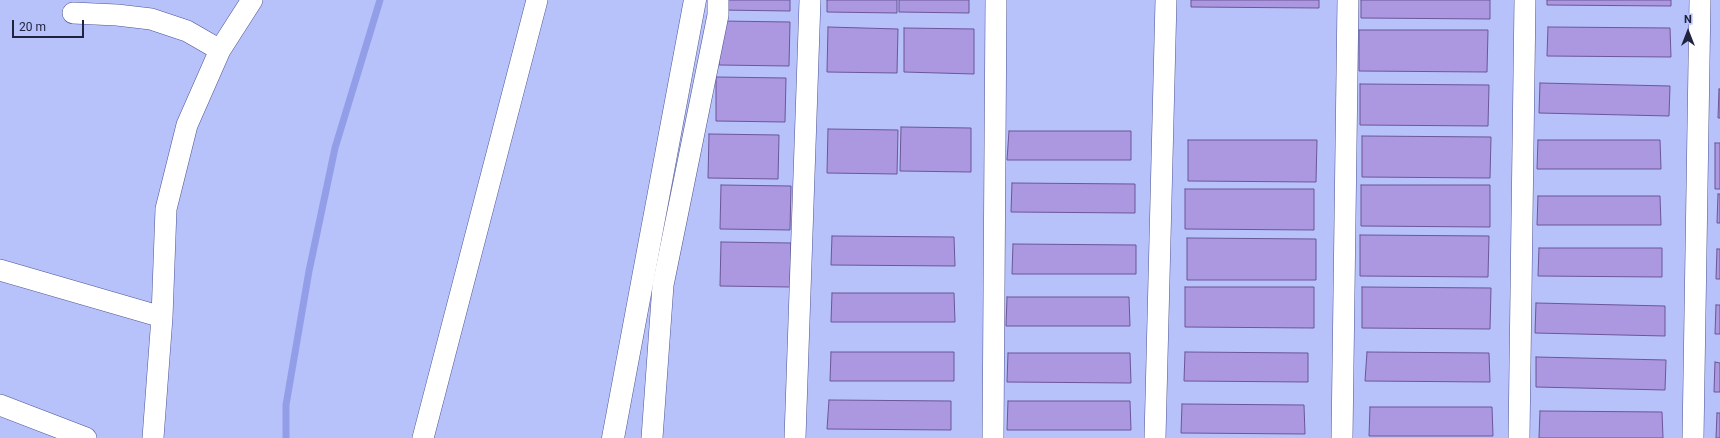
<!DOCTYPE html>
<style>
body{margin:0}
#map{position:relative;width:1720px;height:438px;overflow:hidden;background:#b7c1fa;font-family:Roboto,sans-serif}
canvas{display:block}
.north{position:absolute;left:1668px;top:12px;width:40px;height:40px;-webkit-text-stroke:3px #b7c1fa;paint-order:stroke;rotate:0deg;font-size:11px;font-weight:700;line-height:16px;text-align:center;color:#20233e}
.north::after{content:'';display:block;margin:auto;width:14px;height:18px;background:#20233e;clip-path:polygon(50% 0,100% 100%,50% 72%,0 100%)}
.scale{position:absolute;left:12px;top:20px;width:72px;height:18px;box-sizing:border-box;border:2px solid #20233e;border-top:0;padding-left:5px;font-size:12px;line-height:14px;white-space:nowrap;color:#20233e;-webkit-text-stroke:3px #b7c1fa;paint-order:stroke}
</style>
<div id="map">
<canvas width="1720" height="438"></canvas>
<div class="north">N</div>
<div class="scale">20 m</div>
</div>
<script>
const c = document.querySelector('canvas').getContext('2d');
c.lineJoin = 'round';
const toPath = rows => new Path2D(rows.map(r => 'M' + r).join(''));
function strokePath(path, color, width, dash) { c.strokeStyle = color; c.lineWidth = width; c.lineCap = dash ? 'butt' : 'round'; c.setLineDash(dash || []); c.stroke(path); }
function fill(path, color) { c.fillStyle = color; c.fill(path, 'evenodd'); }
const stream = toPath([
 [286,438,286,405,309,271,335,148,380,0]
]);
const building = toPath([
 [720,0,790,0,790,11,720,10,720,0],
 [827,0,897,0,897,13,827,12,827,0],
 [899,0,969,0,969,13,899,12,899,0],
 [1191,0,1319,0,1319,8,1191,7,1191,0],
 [1361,0,1490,0,1490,19,1361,18,1361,0],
 [1547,0,1671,0,1671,6,1547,5,1547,0],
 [720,21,790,22,789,66,719,65,720,21],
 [828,27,898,29,897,73,827,72,828,27],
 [1548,27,1670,28,1671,57,1547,56,1548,27],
 [904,28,974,29,974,74,904,72,904,28],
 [1359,30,1488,30,1487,72,1359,71,1359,30],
 [716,77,786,78,785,122,716,121,716,77],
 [1540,83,1670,86,1669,116,1539,113,1540,83],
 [1360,84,1489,85,1488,126,1360,125,1360,84],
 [1719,89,1720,89,1720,118,1718,118,1719,89],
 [901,127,971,128,971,172,900,171,901,127],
 [828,129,898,130,897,174,827,173,828,129],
 [1009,131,1131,131,1131,160,1007,160,1009,131],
 [709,134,779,135,778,179,708,178,709,134],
 [1362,136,1491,137,1490,178,1362,177,1362,136],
 [1188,140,1317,140,1316,182,1188,181,1188,140],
 [1538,140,1660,140,1661,169,1537,169,1538,140],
 [1715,143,1720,143,1720,189,1715,189,1715,143],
 [1012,183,1135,184,1135,213,1011,212,1012,183],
 [721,185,791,186,790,230,720,229,721,185],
 [1361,185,1490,185,1490,227,1361,226,1361,185],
 [1185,189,1314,189,1314,230,1185,229,1185,189],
 [1718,194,1720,194,1720,223,1717,223,1718,194],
 [1538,196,1660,196,1661,225,1537,225,1538,196],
 [1360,235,1489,236,1488,277,1360,276,1360,235],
 [832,236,954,237,955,266,831,265,832,236],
 [1187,238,1316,239,1316,280,1187,280,1187,238],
 [721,242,791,243,790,287,720,286,721,242],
 [1013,244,1136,245,1136,274,1012,274,1013,244],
 [1539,248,1662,248,1662,277,1538,276,1539,248],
 [1717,249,1720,249,1720,279,1716,279,1717,249],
 [1185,287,1314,287,1314,328,1185,327,1185,287],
 [1362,287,1491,288,1490,329,1362,328,1362,287],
 [832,293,954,293,955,322,831,322,832,293],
 [1007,297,1129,297,1130,326,1006,326,1007,297],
 [1536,303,1665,306,1665,336,1535,333,1536,303],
 [1716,305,1720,305,1720,334,1715,334,1716,305],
 [831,352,954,352,954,381,830,381,831,352],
 [1185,352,1308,353,1308,382,1184,381,1185,352],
 [1367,352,1489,353,1490,382,1365,381,1367,352],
 [1008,353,1130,353,1131,383,1007,382,1008,353],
 [1536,357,1666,360,1665,390,1536,387,1536,357],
 [1715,362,1720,363,1720,392,1714,392,1715,362],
 [829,400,951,401,951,430,827,429,829,400],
 [1008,401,1130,401,1131,430,1007,430,1008,401],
 [1182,404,1304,405,1305,434,1181,433,1182,404],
 [1370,407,1492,407,1493,436,1369,436,1370,407],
 [1540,411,1662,412,1663,438,1539,438,1540,411],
 [1717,413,1720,413,1720,438,1716,438,1717,413]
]);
const minor = toPath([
 [73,13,117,15,151,19,187,31,220,50],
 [0,270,162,317],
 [0,405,86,438],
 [153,438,162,317,166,209,187,125,220,50,252,0],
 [423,438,537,0],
 [652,438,663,285,718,15,718,0],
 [795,438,810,0],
 [993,438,996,0],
 [1155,438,1166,0],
 [1342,438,1348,0],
 [1519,438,1525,0],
 [1693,438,1700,0]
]);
const tertiary = toPath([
 [613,438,695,0]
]);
strokePath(stream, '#939ee8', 7);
fill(building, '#ac97e1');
strokePath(building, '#6b5797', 1);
strokePath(minor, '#4d5493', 22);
strokePath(tertiary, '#4d5493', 23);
strokePath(minor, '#fff', 21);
strokePath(tertiary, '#fff', 22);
</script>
